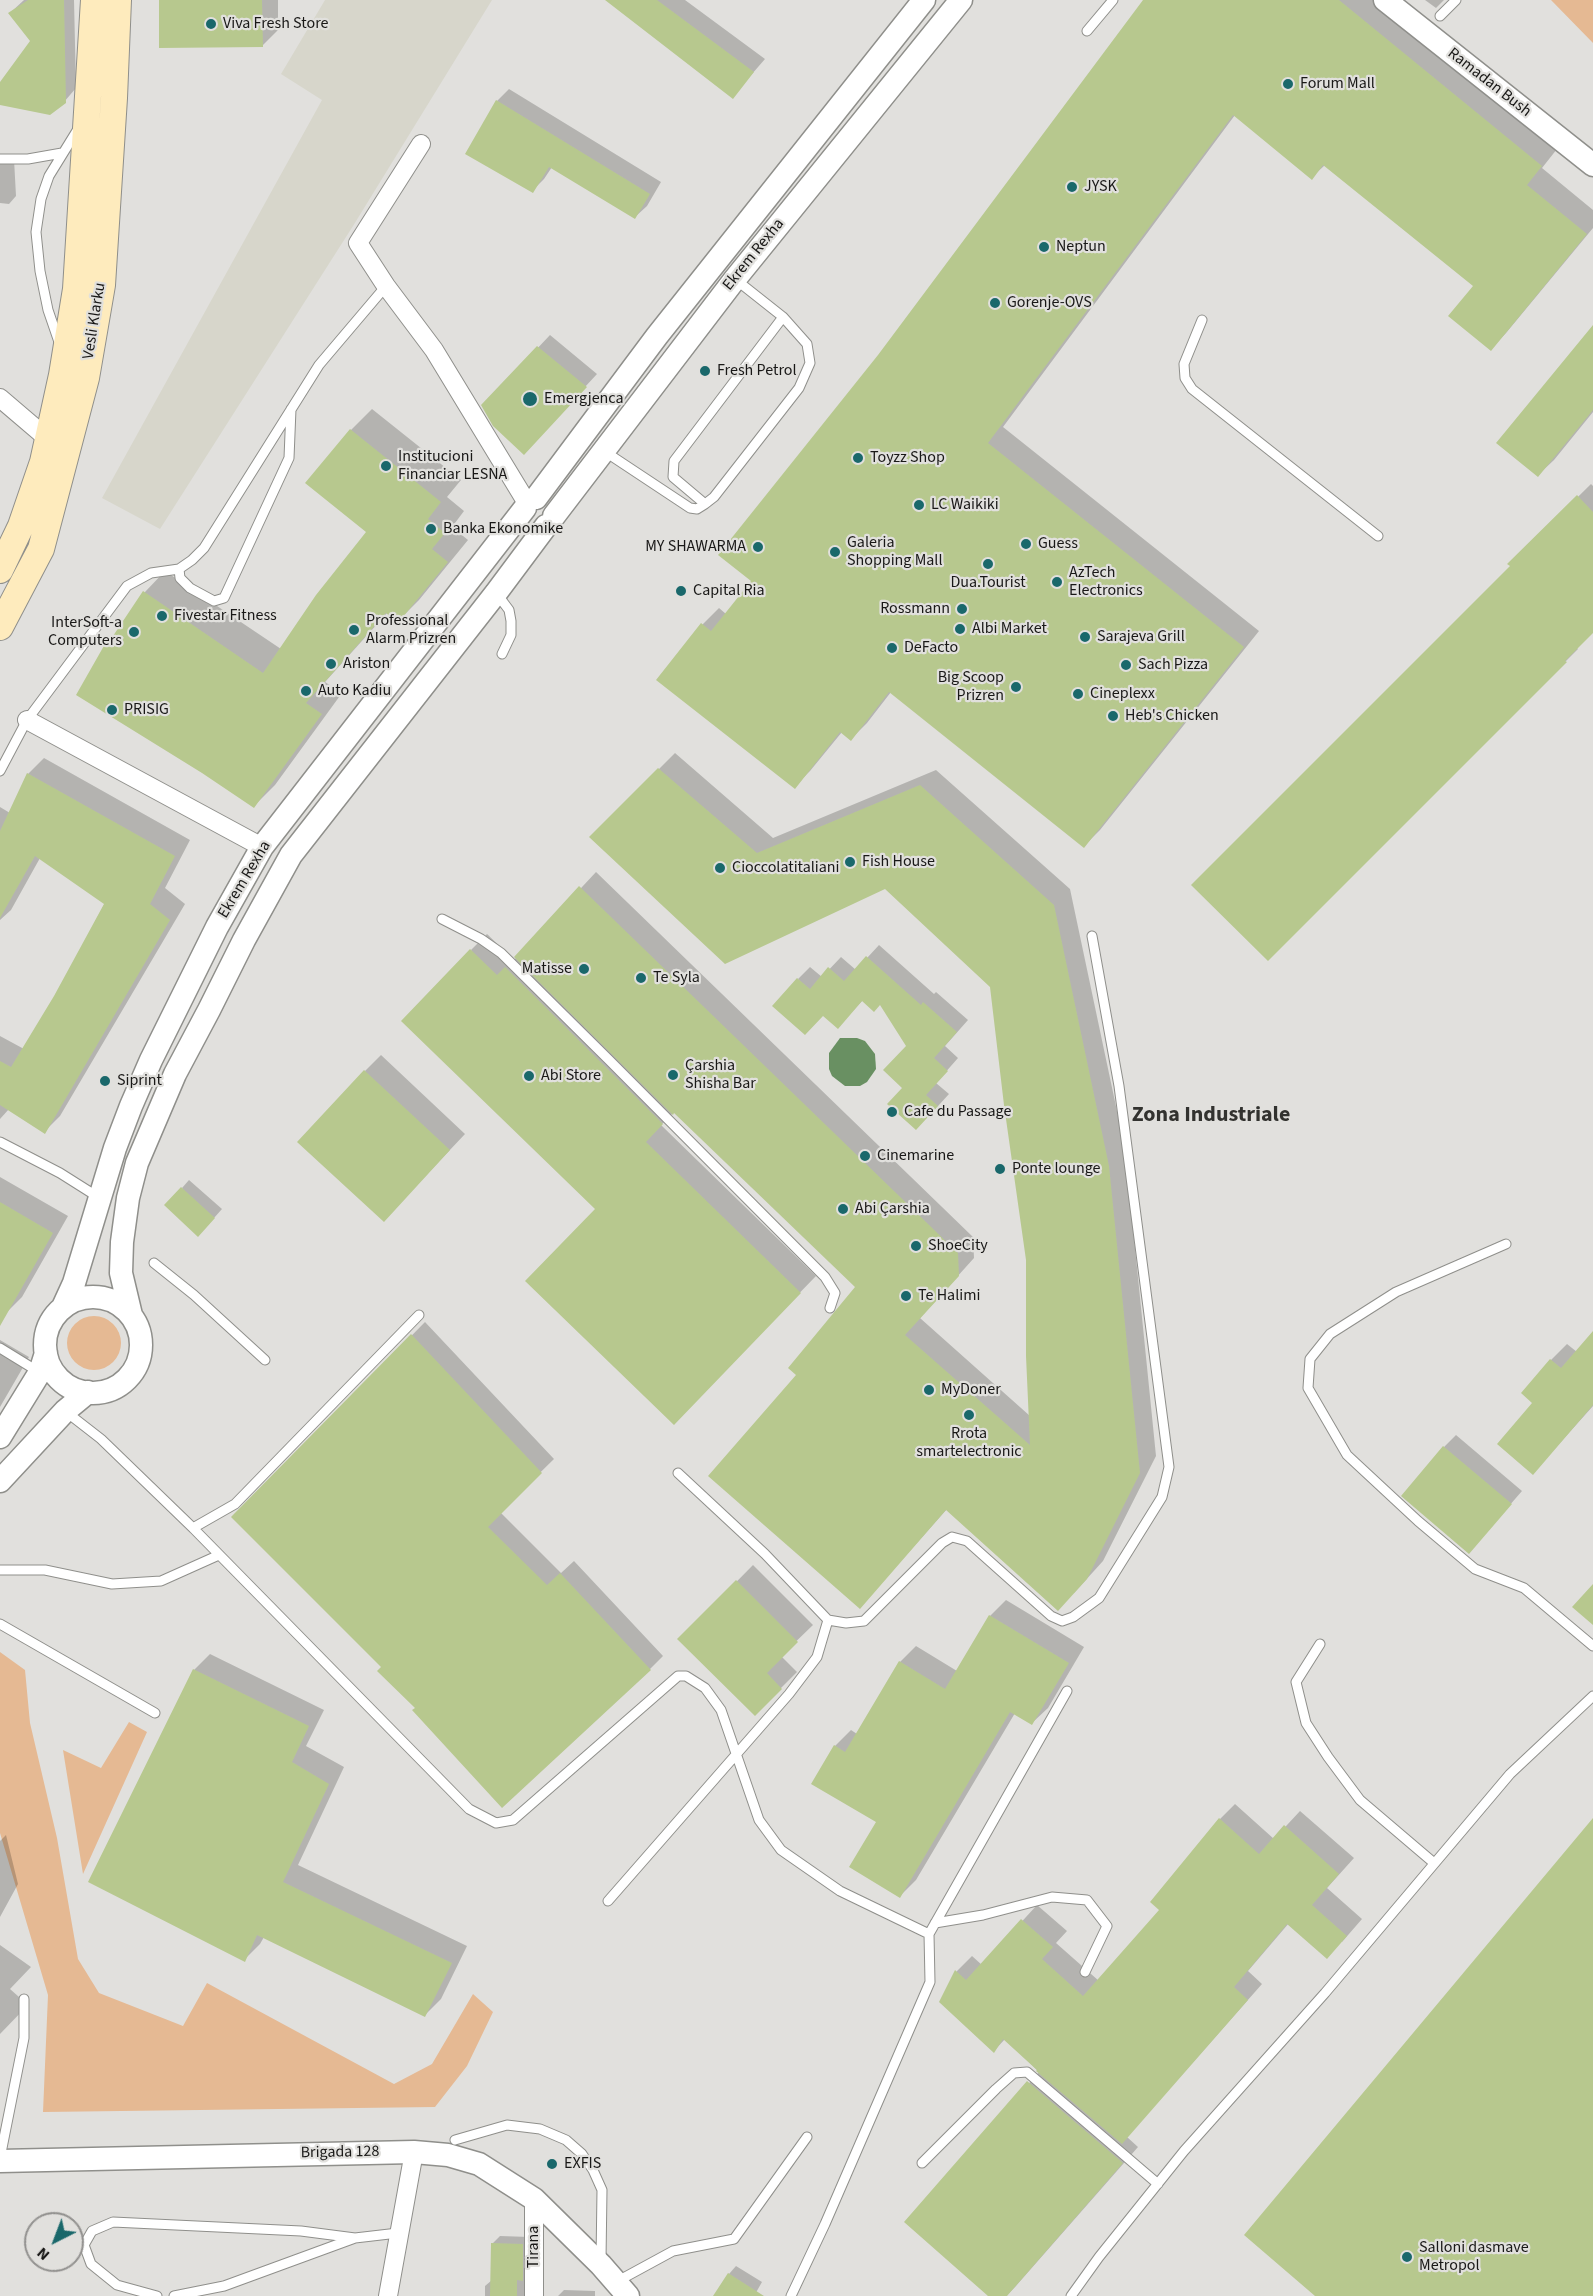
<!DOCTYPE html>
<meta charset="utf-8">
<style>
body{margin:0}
#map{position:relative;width:1593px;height:2296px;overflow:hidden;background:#e1e0dd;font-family:"Source Sans 3",sans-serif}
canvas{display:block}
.north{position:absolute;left:24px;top:2212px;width:60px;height:60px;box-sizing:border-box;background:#e1e0dd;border:2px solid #91908e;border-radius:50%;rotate:222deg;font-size:16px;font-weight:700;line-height:24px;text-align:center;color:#191817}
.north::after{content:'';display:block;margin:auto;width:21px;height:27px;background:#1a686b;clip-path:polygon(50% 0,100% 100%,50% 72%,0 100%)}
</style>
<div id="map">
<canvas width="1593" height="2296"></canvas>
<div class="north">N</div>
</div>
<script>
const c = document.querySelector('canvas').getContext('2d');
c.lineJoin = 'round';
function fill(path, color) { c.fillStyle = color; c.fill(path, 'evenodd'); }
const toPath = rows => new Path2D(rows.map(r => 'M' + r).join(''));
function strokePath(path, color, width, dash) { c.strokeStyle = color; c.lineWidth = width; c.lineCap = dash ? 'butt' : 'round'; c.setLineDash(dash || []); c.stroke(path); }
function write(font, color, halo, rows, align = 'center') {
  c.font = font + ' "Source Sans 3",sans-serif'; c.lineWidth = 4.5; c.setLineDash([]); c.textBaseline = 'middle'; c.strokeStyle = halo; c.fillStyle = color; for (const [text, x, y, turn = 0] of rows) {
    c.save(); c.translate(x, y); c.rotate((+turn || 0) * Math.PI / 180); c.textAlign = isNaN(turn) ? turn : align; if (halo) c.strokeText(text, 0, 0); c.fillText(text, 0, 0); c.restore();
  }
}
const built = toPath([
 [325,0,492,0,353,226,160,529,102,498,322,100,281,74]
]);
const green = toPath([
 [1551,0,1593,0,1593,43],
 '67 1343a27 27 0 1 1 54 0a27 27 0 1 1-54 0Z',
 [0,1652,25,1670,30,1723,57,1838,78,1959,99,1993,183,2026,207,1983,394,2084,432,2064,473,1994,493,2012,467,2066,435,2107,43,2112,48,1995,0,1833],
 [129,1722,147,1732,83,1874,63,1750,101,1768]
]);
const water = toPath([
 [840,1038,857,1038,865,1041,875,1054,876,1069,867,1082,860,1086,845,1086,832,1076,829,1069,829,1053]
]);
const shadow = toPath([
 [24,0,74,0,76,88,64,102,0,103,0,85,32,41,10,13],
 [160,0,278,0,278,30,262,46],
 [608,0,685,0,765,59,732,97],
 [1145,0,1374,0,1557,149,1542,168,1593,210,1593,228,1506,333,1491,349,1475,286,1325,165,1311,178,1235,115,1003,427,1259,631,1100,830,1084,846,891,692,867,723,851,739,842,732,810,771,794,787,659,679,703,624,719,608,726,614,753,581,879,356],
 [1425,0,1444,0,1436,8],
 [509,89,661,182,647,206,635,217,552,167,544,179,532,191,497,101],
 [0,155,14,159,16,196,9,204,0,203],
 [1593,327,1593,412,1554,460,1538,475],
 [550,335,597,374,535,441,483,406],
 [372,409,461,480,447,497,464,511,452,527,468,540,419,600,398,621,388,612,325,682,342,693,275,785,254,806,106,645,115,636,145,592,165,571,281,649,368,532,307,483,351,430],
 [1591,484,1593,486,1593,631,1576,647,1578,649,1268,959,1512,566,1510,564],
 [675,753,773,838,936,770,1070,889,1125,1149,1156,1456,1103,1561,1074,1593,947,1509,860,1607,798,1375,857,1287,675,1111,661,1125,816,1276,689,1407,597,1209,471,950,487,934,514,960,596,872,973,1237,974,1258,920,1318,1030,1416,1028,1260,992,986,886,888,591,837],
 [44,758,190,840,165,888,185,904,60,1116,44,1132,9,1109,0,1119,0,1036,24,1049,55,997,105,903,40,858,11,910,0,920,0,807,10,813,28,774],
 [879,945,934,994,936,992,968,1020,945,1046,958,1058,936,1083,949,1094,928,1117,905,1088,907,1046,881,1003,863,1000,838,1027,798,979,810,967,822,977,841,957,856,970],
 [381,1055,465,1134,399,1204,365,1071],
 [0,1177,68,1216,22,1297,6,1313,0,1309],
 [189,1180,222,1209,206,1227,182,1188],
 [425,1322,554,1459,500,1512,561,1573,574,1561,663,1656,650,1669,417,1708,383,1667,233,1517],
 [1593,1333,1593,1406,1533,1473,1534,1403,1551,1360,1567,1344,1577,1352],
 [0,1340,29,1357,0,1407],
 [1456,1435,1522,1491,1469,1552,1444,1447],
 [753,1565,813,1625,781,1656,797,1672,755,1714,680,1639],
 [1006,1600,1084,1647,1048,1708,1032,1723,1015,1713,916,1880,900,1896,878,1822,835,1746,851,1730,857,1734,900,1662,916,1646,957,1671,990,1616],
 [210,1654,324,1710,306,1746,344,1767,298,1865,467,1946,441,1999,425,2015,264,1937,260,1944,244,1960,194,1670],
 [1235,1804,1274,1839,1300,1811,1354,1858,1327,1888,1362,1919,1342,1942,1289,1923,1248,1971,1262,1984,1127,2137,1138,2147,1015,2287,1006,2296,991,2296,906,2222,1039,2072,1005,2039,994,2051,941,2002,957,1971,972,1956,982,1965,1037,1905,1067,1931,1056,1943,1099,1981,1161,1910,1220,1819],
 [6,1835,18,1884,0,1917,0,1841],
 [0,1945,31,1967,10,1989,28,2005,0,2034],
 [500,2236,530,2237,530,2271,524,2277,524,2296,485,2296,485,2286,492,2280,493,2243],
 [736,2266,762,2282,754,2296,715,2296,729,2274],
 [564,2290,595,2291,595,2296,558,2296]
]);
const building = toPath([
 [28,0,64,0,66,103,50,115,0,105,0,82,30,41,8,13],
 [159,0,262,0,263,47,159,48],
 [605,0,657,0,754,72,733,99],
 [1143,0,1339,0,1542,166,1527,185,1587,234,1491,351,1448,316,1473,286,1323,165,1312,180,1233,115,988,443,1244,647,1084,848,889,692,851,741,840,732,795,789,656,680,701,623,711,631,751,581,718,555,878,355],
 [496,100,650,194,635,219,549,167,533,193,465,154],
 [1593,325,1593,410,1538,477,1496,443],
 [537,346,587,387,524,455,493,426,481,405],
 [350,429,441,502,428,519,445,533,432,549,448,562,398,623,386,613,306,703,322,714,254,808,202,773,76,695,105,644,107,645,143,591,263,673,316,595,366,532,305,483],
 [1577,495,1593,512,1593,633,1565,661,1567,662,1268,961,1191,885,1510,566,1507,564],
 [658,768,757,853,920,785,1054,905,1109,1166,1140,1473,1087,1579,1058,1611,946,1510,860,1609,708,1476,796,1375,788,1368,855,1287,674,1113,673,1115,514,957,579,886,958,1253,959,1276,905,1335,1030,1445,1026,1356,1026,1260,1004,1105,990,987,885,889,725,964,589,837],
 [27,773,175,856,150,904,170,920,45,1134,0,1105,0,1061,11,1067,54,996,104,904,35,856,0,918,0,831],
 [470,949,497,975,505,967,663,1124,646,1142,801,1293,674,1425,525,1281,595,1209,401,1021],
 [866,956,921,1005,923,1002,957,1032,934,1058,948,1071,926,1095,938,1106,916,1130,887,1104,902,1088,883,1070,906,1046,880,1005,874,1012,862,1001,838,1029,823,1016,805,1035,772,1006,797,978,810,989,828,967,844,981],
 [364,1070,450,1150,384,1222,297,1142],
 [181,1187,215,1218,198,1237,164,1205],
 [0,1202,53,1233,0,1326],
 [1593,1331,1593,1405,1533,1475,1497,1444,1532,1403,1521,1393,1550,1359,1561,1368],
 [411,1334,542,1473,488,1527,547,1585,560,1573,651,1670,502,1808,412,1710,415,1708,377,1671,381,1667,231,1517],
 [1443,1446,1512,1504,1469,1554,1401,1496],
 [736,1580,798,1642,767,1673,782,1689,755,1716,677,1639],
 [1593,1584,1593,1625,1572,1607],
 [989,1615,1069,1663,1032,1725,1010,1712,900,1898,849,1867,876,1822,811,1784,834,1745,845,1752,899,1661,945,1689],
 [193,1669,309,1726,292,1762,329,1784,283,1882,452,1963,425,2017,257,1935,245,1962,88,1882],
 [1219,1818,1259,1854,1284,1825,1339,1874,1312,1905,1347,1936,1327,1959,1287,1924,1234,1987,1248,2000,1122,2144,1036,2071,1037,2070,1003,2039,994,2053,939,2002,955,1970,966,1980,1021,1919,1053,1947,1042,1959,1083,1996,1159,1910,1150,1902],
 [1593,1818,1593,2296,1315,2296,1244,2235],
 [1027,2081,1123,2163,1007,2296,988,2296,904,2222],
 [491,2243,523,2244,523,2281,517,2280,517,2296,490,2296],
 [728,2273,764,2296,713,2296]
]);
const service = toPath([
 [1440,16,1456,0],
 [1087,31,1113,0],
 [0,159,28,159,62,153],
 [735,279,783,317],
 [783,317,807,344,810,363,799,388,714,497,705,504,673,477,674,461,783,317],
 [1202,320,1184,364,1185,378,1192,389,1378,536],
 [59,342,48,310,40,271,36,232,41,199,49,176,78,129],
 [604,451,690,508,697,509,705,504],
 [179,569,180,578,190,588,214,601,224,598,289,458,291,409],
 [497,594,509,610,511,621,511,635,502,654],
 [0,771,27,720,127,586,151,573,179,569,192,560,204,548,319,365,386,286],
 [442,919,481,939,501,953,609,1060,825,1277,835,1293,830,1308],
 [0,1142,60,1173,98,1197],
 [1506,1244,1396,1292,1330,1334,1310,1359,1308,1388,1347,1455,1418,1521,1475,1569,1524,1588,1593,1646],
 [154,1263,194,1295,265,1360],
 [0,1348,39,1372],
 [65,1411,101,1439,193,1528,469,1809,496,1823,513,1820,678,1676,686,1676,705,1688,721,1710,759,1820,781,1850,840,1891,929,1934],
 [193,1528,235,1504,419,1315],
 [0,1570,45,1570,112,1584,161,1581,219,1555],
 [828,1620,846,1623,864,1621,942,1543,952,1537,967,1541,1051,1616,1062,1621,1073,1617,1099,1598,1162,1497,1169,1467,1119,1086,1092,936],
 [0,1624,155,1713],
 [1320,1644,1296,1682,1306,1723,1328,1757,1360,1800,1434,1863],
 [608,1901,789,1694,817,1657,828,1620,765,1554,678,1473],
 [935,1923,983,1915,1052,1897,1087,1900,1107,1926,1085,1972],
 [455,2140,507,2125,540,2129,566,2140,582,2154,593,2170,602,2190,601,2260],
 [0,2158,24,2038,24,1999],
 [922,2163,996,2089,1014,2073,1027,2072,1158,2184],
 [616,2282,673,2251,734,2239,807,2137],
 [157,2296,117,2285,91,2264,84,2245,92,2231,113,2222,301,2231,355,2238],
 [174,2296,224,2286,355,2238,398,2233],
 [791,2296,825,2224,930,1982,929,1934,1067,1691],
 [1071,2296,1099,2257,1184,2151,1325,1993,1510,1774,1593,1696]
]);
const minor = toPath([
 [421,144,358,243,386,286,434,350,527,503],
 [0,398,48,439],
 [27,720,262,847],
 [388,2296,414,2152],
 [534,2296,534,2199]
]);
const tertiary = toPath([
 [1385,0,1593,165],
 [536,498,657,336,924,0],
 [554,516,735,279,961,0],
 '45 1345a48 48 0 1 1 96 0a48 48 0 1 1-96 0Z',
 [63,1307,74,1283,115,1148,131,1106,151,1060,217,927,262,847,525,508],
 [131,1315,121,1273,122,1242,128,1198,137,1163,175,1074,209,1010,244,940,291,855,496,593,546,526],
 [0,1437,40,1372,46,1353],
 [0,1481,65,1411,88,1392],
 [0,2161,414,2152,448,2155,479,2164,534,2199,601,2265,628,2296]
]);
const secondary = toPath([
 [0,570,21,526,43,462,62,375,76,289,94,0],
 [0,627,41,549,86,378,102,285,114,98,118,0]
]);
const markers = [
 [211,24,6,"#1a686b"],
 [1288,84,6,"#1a686b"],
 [1072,187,6,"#1a686b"],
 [1044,247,6,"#1a686b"],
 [995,303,6,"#1a686b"],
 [705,371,6,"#1a686b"],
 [530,399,8,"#1a686b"],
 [858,458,6,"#1a686b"],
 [386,466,6,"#1a686b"],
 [919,505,6,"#1a686b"],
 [431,529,6,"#1a686b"],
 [1026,544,6,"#1a686b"],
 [758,547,6,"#1a686b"],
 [835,552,6,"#1a686b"],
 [988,564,6,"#1a686b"],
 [1057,582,6,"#1a686b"],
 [681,591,6,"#1a686b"],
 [962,609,6,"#1a686b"],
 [162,616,6,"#1a686b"],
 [960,629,6,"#1a686b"],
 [354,630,6,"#1a686b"],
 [134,632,6,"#1a686b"],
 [1085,637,6,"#1a686b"],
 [892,648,6,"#1a686b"],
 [331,664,6,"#1a686b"],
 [1126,665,6,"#1a686b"],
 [1016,687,6,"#1a686b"],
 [306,691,6,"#1a686b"],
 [1078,694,6,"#1a686b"],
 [112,710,6,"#1a686b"],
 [1113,716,6,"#1a686b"],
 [850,862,6,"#1a686b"],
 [720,868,6,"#1a686b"],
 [584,969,6,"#1a686b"],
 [641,978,6,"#1a686b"],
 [673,1075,6,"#1a686b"],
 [529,1076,6,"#1a686b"],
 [105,1081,6,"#1a686b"],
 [892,1112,6,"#1a686b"],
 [865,1156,6,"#1a686b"],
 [1000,1169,6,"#1a686b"],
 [843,1209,6,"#1a686b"],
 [916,1246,6,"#1a686b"],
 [906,1296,6,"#1a686b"],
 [929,1390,6,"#1a686b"],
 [969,1415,6,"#1a686b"],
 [552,2164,6,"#1a686b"],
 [1407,2257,6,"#1a686b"]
];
const poiNames = [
 ["Viva Fresh Store",223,24],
 ["Forum Mall",1300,84],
 ["JYSK",1084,187],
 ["Neptun",1056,247],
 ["Gorenje-OVS",1007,303],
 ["Fresh Petrol",717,371],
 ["Emergjenca",544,399],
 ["Institucioni",398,457],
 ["Financiar LESNA",398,475],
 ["Toyzz Shop",870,458],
 ["LC Waikiki",931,505],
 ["Banka Ekonomike",443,529],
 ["Galeria",847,543],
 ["Shopping Mall",847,561],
 ["Guess",1038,544],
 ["MY SHAWARMA",746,547,"right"],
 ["AzTech",1069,573],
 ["Electronics",1069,591],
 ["Dua.Tourist",988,583,"center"],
 ["Capital Ria",693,591],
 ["Rossmann",950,609,"right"],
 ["Fivestar Fitness",174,616],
 ["Professional",366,621],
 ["Alarm Prizren",366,639],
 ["InterSoft-a",122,623,"right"],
 ["Computers",122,641,"right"],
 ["Albi Market",972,629],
 ["Sarajeva Grill",1097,637],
 ["DeFacto",904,648],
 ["Ariston",343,664],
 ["Sach Pizza",1138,665],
 ["Big Scoop",1004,678,"right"],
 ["Prizren",1004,696,"right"],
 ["Auto Kadiu",318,691],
 ["Cineplexx",1090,694],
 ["PRISIG",124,710],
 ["Heb's Chicken",1125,716],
 ["Fish House",862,862],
 ["Cioccolatitaliani",732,868],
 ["Matisse",572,969,"right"],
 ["Te Syla",653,978],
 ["Çarshia",685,1066],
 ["Shisha Bar",685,1084],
 ["Abi Store",541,1076],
 ["Siprint",117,1081],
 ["Cafe du Passage",904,1112],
 ["Cinemarine",877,1156],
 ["Ponte lounge",1012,1169],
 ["Abi Çarshia",855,1209],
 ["ShoeCity",928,1246],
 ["Te Halimi",918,1296],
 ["MyDoner",941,1390],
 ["Rrota",969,1434,"center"],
 ["smartelectronic",969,1452,"center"],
 ["EXFIS",564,2164],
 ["Salloni dasmave",1419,2248],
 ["Metropol",1419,2266]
];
const streetNames = [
 ["Ramadan Bush",1489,83,38],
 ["Ekrem Rexha",754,255,-51],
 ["Vesli Klarku",95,321,-81],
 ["Ekrem Rexha",245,880,-59],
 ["Brigada 128",340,2153,-1],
 ["Tirana",534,2247,-90]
];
const districtNames = [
 ["Zona Industriale",1211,1116]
];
fill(built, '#d7d6cb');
fill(green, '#e5b993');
fill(water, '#699062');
fill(shadow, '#0003');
fill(building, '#b7c88e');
strokePath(service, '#8f8f8b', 11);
strokePath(minor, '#8f8f8b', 20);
strokePath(tertiary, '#8f8f8b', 25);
strokePath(secondary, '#8f8f8b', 28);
strokePath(service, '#fff', 9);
strokePath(minor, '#fff', 18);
strokePath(tertiary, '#fff', 22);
strokePath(secondary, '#feebbd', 26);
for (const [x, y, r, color] of markers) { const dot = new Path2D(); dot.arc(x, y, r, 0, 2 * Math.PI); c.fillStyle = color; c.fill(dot); strokePath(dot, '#e1e0dd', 2); }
write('16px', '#191817', '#e1e0dd', poiNames, 'left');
write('16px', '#191817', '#e1e0dd', streetNames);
write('bold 22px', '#32322f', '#e1e0dd', districtNames);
</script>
